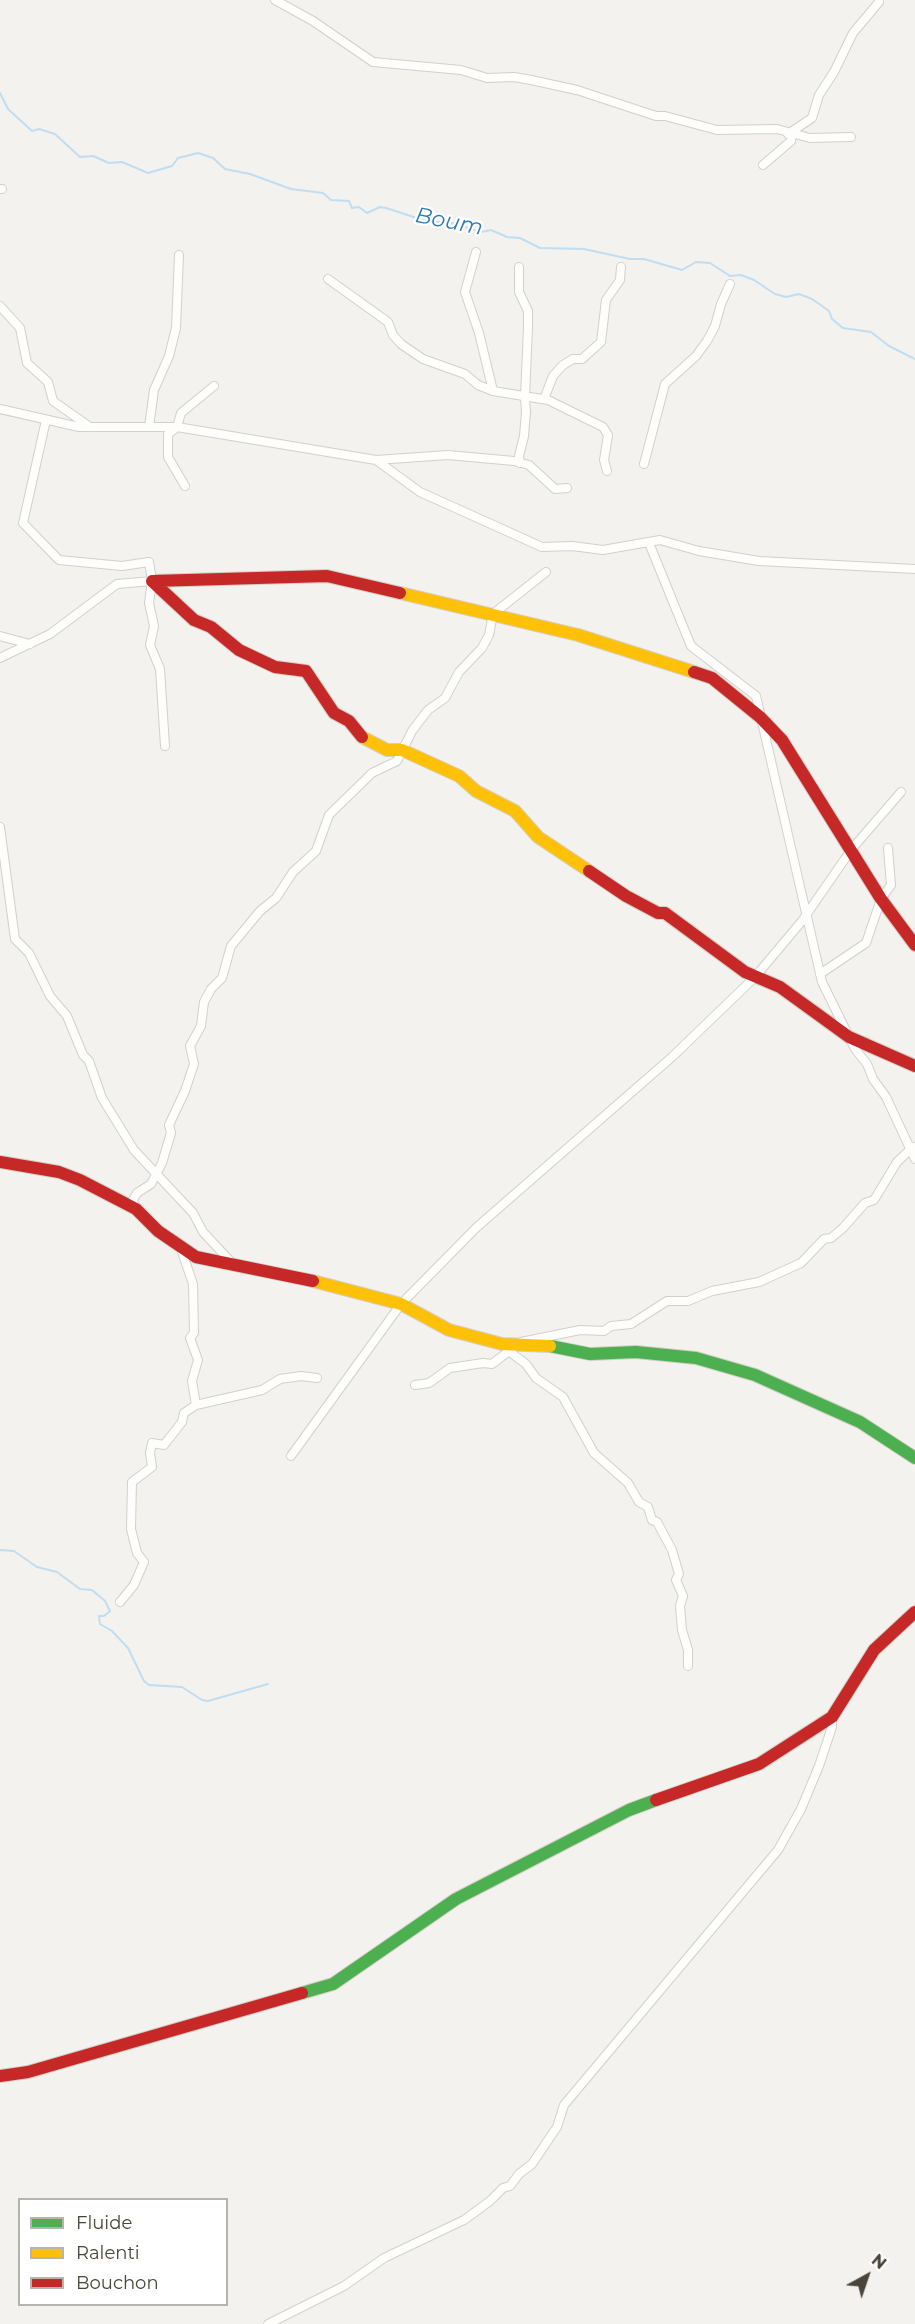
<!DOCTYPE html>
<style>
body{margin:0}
#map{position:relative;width:915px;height:2324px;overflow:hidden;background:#f4f2ee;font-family:Montserrat,sans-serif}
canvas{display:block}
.legend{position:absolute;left:18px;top:2198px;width:210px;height:108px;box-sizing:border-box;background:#fff;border:2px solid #b7b4b0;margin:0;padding:8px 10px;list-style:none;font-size:18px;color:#4b4439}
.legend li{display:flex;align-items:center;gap:12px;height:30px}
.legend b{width:30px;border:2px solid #b7b4b0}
.north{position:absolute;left:837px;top:2246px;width:60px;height:60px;-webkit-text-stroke:4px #fff;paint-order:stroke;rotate:40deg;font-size:16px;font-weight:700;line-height:24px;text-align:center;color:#4b4439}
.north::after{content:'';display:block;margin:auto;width:21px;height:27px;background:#4b4439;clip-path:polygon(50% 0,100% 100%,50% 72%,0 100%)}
</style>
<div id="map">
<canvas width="915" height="2324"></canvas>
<ul class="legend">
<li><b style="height:8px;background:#4caf50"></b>Fluide</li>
<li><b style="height:8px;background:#ffc107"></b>Ralenti</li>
<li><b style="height:8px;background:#c62828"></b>Bouchon</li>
</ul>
<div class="north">N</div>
</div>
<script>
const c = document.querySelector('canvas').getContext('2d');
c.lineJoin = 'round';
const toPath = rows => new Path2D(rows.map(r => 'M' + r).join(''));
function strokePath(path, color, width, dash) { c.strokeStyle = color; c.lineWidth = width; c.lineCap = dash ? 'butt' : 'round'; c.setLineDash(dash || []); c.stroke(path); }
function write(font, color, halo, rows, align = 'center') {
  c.font = font + ' Montserrat,sans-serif'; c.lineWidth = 4.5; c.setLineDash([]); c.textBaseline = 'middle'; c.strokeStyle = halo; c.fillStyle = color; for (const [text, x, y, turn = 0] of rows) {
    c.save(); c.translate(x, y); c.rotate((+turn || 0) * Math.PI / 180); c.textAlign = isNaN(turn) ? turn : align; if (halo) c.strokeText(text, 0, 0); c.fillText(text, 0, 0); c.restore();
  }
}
const stream = toPath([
 [0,93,8,109,32,131,39,129,55,134,80,157,93,156,109,163,122,162,148,173,172,166,178,158,198,153,213,158,225,169,250,174,291,189,323,193,331,200,349,201,352,208,359,207,367,213,380,207,386,208,429,222,449,222,481,232,491,230,507,237,520,238,540,248,584,249,630,259,644,259,682,270,696,262,710,263,730,276,741,275,754,280,775,294,786,297,799,294,812,299,829,311,832,319,843,328,871,332,889,346,915,359],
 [0,1550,14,1551,37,1567,57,1572,80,1589,92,1590,105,1601,110,1611,104,1616,99,1616,100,1624,112,1631,128,1648,144,1681,149,1685,182,1687,202,1700,208,1701,268,1684]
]);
const street = toPath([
 [275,0,313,21,373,62,461,70,487,78,514,77,531,80,577,90,656,116,665,116,717,130,777,129,810,138,851,137],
 [788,134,812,118,819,95,834,72,853,33,879,2],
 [763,165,791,141,792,135],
 [0,189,2,189],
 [476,252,465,292,479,333,493,391],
 [519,267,519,292,528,311,528,327,525,397,526,412,524,436,519,456,520,463],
 [328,279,388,322,393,335,401,344,423,359,465,374,478,385,493,391,548,400,603,427,608,435,604,460,607,471],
 [0,306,20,328,27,363,48,382,53,401,90,427],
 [544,399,553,376,563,365,573,359,582,359,601,342,606,300,620,280,621,267],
 [0,409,79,427,177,427,376,460,420,492,542,547,572,546,603,550,660,540,699,551,759,561,915,569],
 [149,427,154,390,169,356,176,328,179,255],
 [376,460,448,455,514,461,529,465,555,489,567,488],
 [644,464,665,384,696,356,707,341,715,326,721,304,730,284],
 [185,486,168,457,168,434,177,427,181,413,214,386],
 [649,543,691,646,756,696,822,982,855,1049,867,1064,873,1079,886,1097,915,1159],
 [152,581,149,603,154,626,150,645,160,669,165,746],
 [0,636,30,644],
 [0,658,50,634,117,584,152,581,149,562,122,566,59,560,23,523,46,420],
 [0,827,15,939,29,953,50,996,67,1016,83,1055,89,1061,102,1098,134,1150,193,1213,203,1232,232,1263],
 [820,974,866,943,881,899,891,885,888,848],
 [136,1209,133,1200,137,1193,151,1184,162,1163,171,1133,169,1125,185,1091,194,1064,190,1046,201,1026,204,1002,211,989,222,978,231,946,260,911,276,898,293,872,316,851,329,815,372,773,397,761,412,731,428,710,445,698,459,672,482,648,489,635,493,614,546,572],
 [510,1352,526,1364,536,1378,563,1397,594,1453,628,1483,639,1502,648,1507,652,1520,657,1522,672,1550,679,1574,676,1580,683,1596,680,1606,682,1630,688,1650,688,1666],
 [415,1385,429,1383,450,1368,483,1363,492,1364,521,1342,580,1330,604,1331,611,1326,631,1324,667,1301,688,1301,712,1291,759,1282,801,1263,824,1239,831,1238,843,1228,865,1203,874,1200,897,1162,913,1147],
 [196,1405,262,1390,280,1379,301,1376,317,1378],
 [291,1456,401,1304,477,1227,672,1057,755,977,802,921,851,850,901,792],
 [120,1602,134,1585,144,1562,137,1553,131,1529,132,1482,152,1467,150,1453,152,1443,164,1445,182,1422,184,1413,196,1405,192,1381,198,1360,190,1338,194,1333,193,1284,180,1246],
 [268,2324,344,2286,384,2258,464,2220,490,2201,503,2188,510,2186,519,2174,532,2164,557,2127,564,2105,778,1850,801,1809,819,1766,832,1727,832,1717]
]);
const fast = toPath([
 [550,1346,590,1354,636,1352,696,1358,755,1375,860,1422,915,1458],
 [302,1993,333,1984,456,1899,629,1810,656,1800]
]);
const slow = toPath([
 [400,593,578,635,694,672],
 [362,737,387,750,402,750,459,776,476,791,515,811,538,837,589,871],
 [313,1281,401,1304,449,1330,502,1344,550,1346]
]);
const jam = toPath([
 [694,672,712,678,760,717,782,740,881,899,915,945],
 [362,737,349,721,334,713,306,671,275,667,239,650,211,627,194,620,152,581,327,576,400,593],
 [589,871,626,896,658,913,665,913,745,972,780,987,849,1037,915,1066],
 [0,1162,59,1172,80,1180,136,1209,158,1231,196,1257,313,1281],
 [656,1800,759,1764,832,1717,874,1650,915,1612],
 [0,2076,28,2072,302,1993]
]);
const waterNames = [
 ["Boum",449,222,11]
];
strokePath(stream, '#c0ddf1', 2);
strokePath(street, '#d2d0cb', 10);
strokePath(fast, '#d3cfc5', 14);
strokePath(slow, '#d3cfc5', 14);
strokePath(jam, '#d3cfc5', 14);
strokePath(street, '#fdfdfc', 8);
strokePath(fast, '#4caf50', 12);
strokePath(slow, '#ffc107', 12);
strokePath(jam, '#c62828', 12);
write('italic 22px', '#2e7ab2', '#fff', waterNames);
</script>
